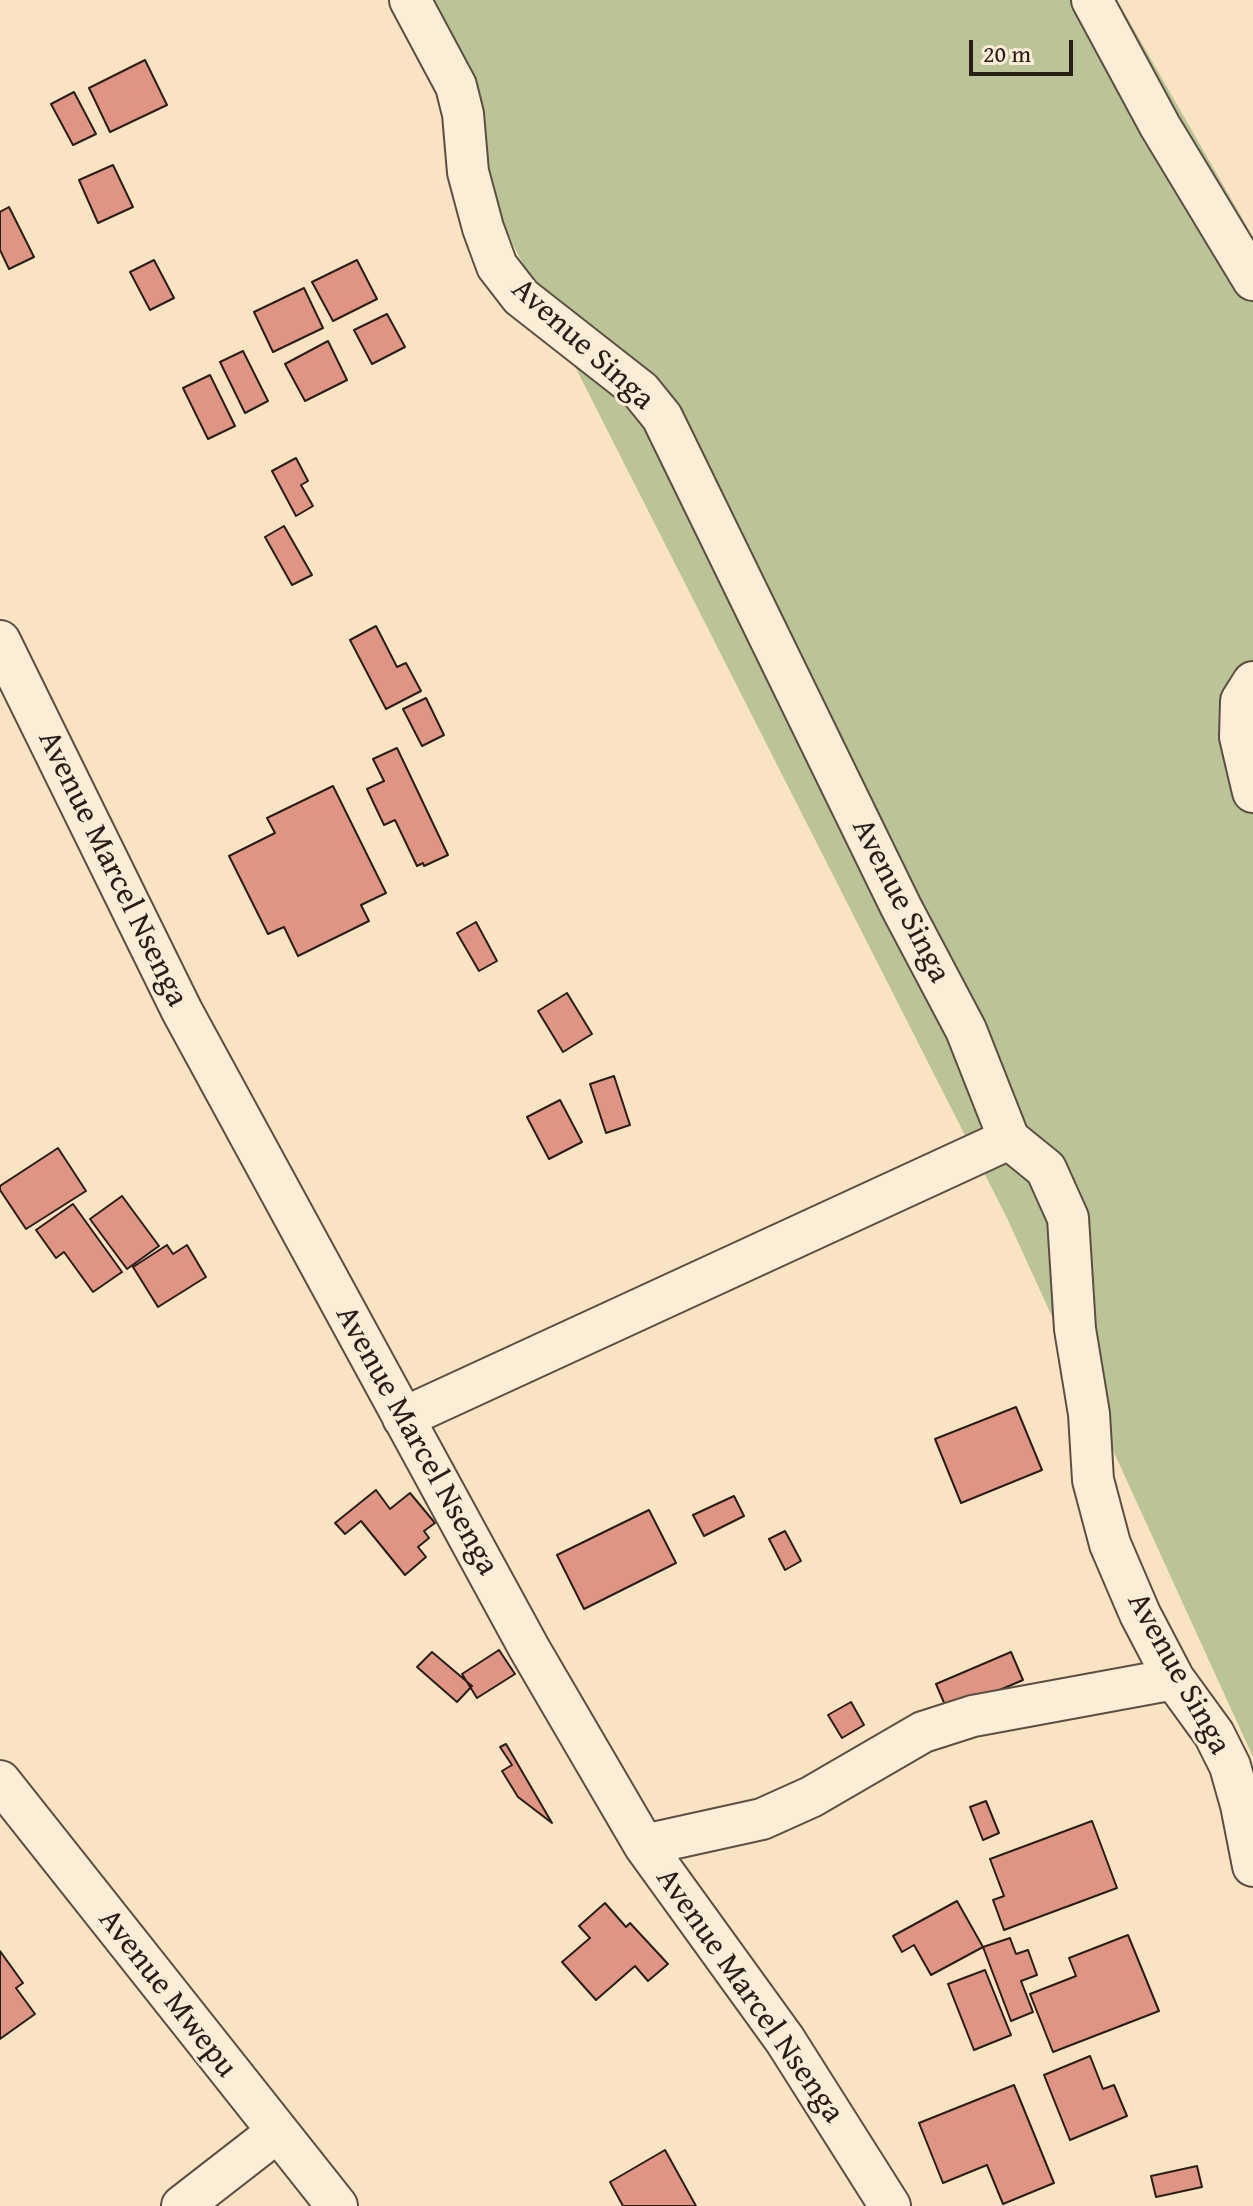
<!DOCTYPE html>
<style>
body{margin:0}
#map{position:relative;width:1253px;height:2206px;overflow:hidden;background:#fae3c2;font-family:"Gentium Book Plus",serif}
canvas{display:block}
.scale{position:absolute;left:969px;top:40px;width:104px;height:36px;box-sizing:border-box;border:4px solid #281e17;border-top:0;padding-left:10px;font-size:24px;line-height:28px;white-space:nowrap;color:#281e17;-webkit-text-stroke:6px #fcedd7;paint-order:stroke}
</style>
<div id="map">
<canvas width="1253" height="2206"></canvas>
<div class="scale">20 m</div>
</div>
<script>
const c = document.querySelector('canvas').getContext('2d');
c.lineJoin = 'round';
function fill(path, color) { c.fillStyle = color; c.fill(path, 'evenodd'); }
const toPath = rows => new Path2D(rows.map(r => 'M' + r).join(''));
function strokePath(path, color, width, dash) { c.strokeStyle = color; c.lineWidth = width; c.lineCap = dash ? 'butt' : 'round'; c.setLineDash(dash || []); c.stroke(path); }
function write(font, color, halo, rows, align = 'center') {
  c.font = font + ' "Gentium Book Plus",serif'; c.lineWidth = 6; c.setLineDash([]); c.textBaseline = 'middle'; c.strokeStyle = halo; c.fillStyle = color; for (const [text, x, y, turn = 0] of rows) {
    c.save(); c.translate(x, y); c.rotate((+turn || 0) * Math.PI / 180); c.textAlign = isNaN(turn) ? turn : align; if (halo) c.strokeText(text, 0, 0); c.fillText(text, 0, 0); c.restore();
  }
}
const green = toPath([
 [389,0,1117,0,1253,237,1253,1757,1007,1218]
]);
const building = toPath([
 [145,60,167,105,110,132,89,88,145,60],
 [74,92,96,134,73,145,51,104,74,92],
 [113,165,133,207,98,223,79,180,113,165],
 [9,207,34,257,9,269,0,250,0,212,9,207],
 [154,260,174,298,150,310,130,272,154,260],
 [357,260,377,299,333,321,312,282,357,260],
 [304,288,323,328,273,352,254,312,304,288],
 [387,314,405,347,372,364,354,330,387,314],
 [328,341,347,380,305,401,285,364,328,341],
 [243,351,268,401,245,413,220,362,243,351],
 [210,375,235,426,208,439,183,388,210,375],
 [296,458,308,481,301,485,313,506,296,516,272,471,296,458],
 [284,526,312,575,292,585,265,537,284,526],
 [376,626,397,667,406,663,421,691,386,709,350,640,376,626],
 [426,698,444,735,422,746,403,709,426,698],
 [397,748,448,855,424,866,423,863,417,866,395,820,384,825,367,789,384,781,373,759,397,748],
 [333,786,386,893,361,905,369,921,298,956,284,927,268,934,229,856,275,833,267,818,333,786],
 [476,922,497,961,479,971,457,933,476,922],
 [567,993,592,1034,563,1052,538,1011,567,993],
 [614,1076,630,1125,606,1133,590,1084,614,1076],
 [560,1100,582,1142,549,1159,527,1117,560,1100],
 [58,1148,86,1191,26,1229,0,1190,0,1186,58,1148],
 [122,1196,159,1246,127,1269,90,1219,122,1196],
 [73,1204,122,1272,93,1292,64,1252,56,1258,36,1230,73,1204],
 [167,1245,173,1254,187,1245,206,1277,158,1307,133,1267,167,1245],
 [1016,1407,1042,1470,961,1503,935,1439,1016,1407],
 [376,1490,390,1509,410,1493,435,1523,424,1531,429,1538,418,1547,426,1557,405,1575,361,1521,345,1534,335,1523,376,1490],
 [734,1496,744,1516,704,1536,693,1515,734,1496],
 [649,1510,676,1563,584,1609,557,1555,649,1510],
 [785,1531,801,1561,785,1570,769,1539,785,1531],
 [499,1650,515,1674,477,1698,462,1674,499,1650],
 [432,1652,472,1686,457,1702,417,1667,432,1652],
 [1011,1652,1023,1680,948,1712,936,1684,1011,1652],
 [851,1702,864,1725,842,1738,828,1715,851,1702],
 [506,1744,552,1823,518,1797,502,1771,512,1765,500,1747,506,1744],
 [986,1801,999,1833,983,1840,970,1807,986,1801],
 [1092,1821,1117,1888,1004,1930,993,1900,1004,1896,990,1859,1092,1821],
 [957,1901,983,1947,931,1975,914,1945,902,1952,893,1936,957,1901],
 [605,1903,626,1927,630,1923,668,1964,648,1981,635,1966,596,2000,562,1962,590,1938,579,1926,605,1903],
 [1128,1935,1159,2011,1053,2052,1030,1994,1076,1976,1069,1958,1128,1935],
 [1010,1938,1016,1954,1028,1950,1037,1975,1021,1981,1033,2012,1011,2021,983,1947,1010,1938],
 [0,1951,23,1983,16,1988,35,2014,0,2039,0,1951],
 [985,1970,1011,2035,974,2050,948,1984,985,1970],
 [1090,2056,1103,2089,1114,2085,1127,2116,1070,2140,1044,2075,1090,2056],
 [1014,2085,1054,2183,1003,2204,987,2165,943,2183,919,2123,1014,2085],
 [665,2150,696,2206,623,2206,610,2182,665,2150],
 [1197,2166,1202,2187,1156,2197,1151,2176,1197,2166]
]);
const minor = toPath([
 [410,0,456,86,463,114,468,172,483,228,497,266,521,297,641,391,662,417,901,907,966,1030,1009,1139,1046,1169,1068,1218,1075,1329,1089,1414,1093,1480,1110,1544,1140,1614,1174,1679,1214,1734,1230,1766,1241,1805,1253,1866],
 [1092,0,1160,126,1253,280],
 [0,641,182,1011,529,1648,644,1845,785,2040,890,2206],
 [1253,682,1241,701,1240,737,1253,792],
 [403,1418,1009,1139],
 [0,1781,337,2206],
 [644,1845,762,1819,811,1797,923,1732,973,1716,1174,1679],
 [182,2206,276,2133]
]);
const streetNames = [
 ["Avenue Singa",582,345,42],
 ["Avenue Marcel Nsenga",112,869,64],
 ["Avenue Singa",900,901,63],
 ["Avenue Marcel Nsenga",416,1441,61],
 ["Avenue Singa",1178,1674,61],
 ["Avenue Mwepu",167,1994,52],
 ["Avenue Marcel Nsenga",749,1996,55]
];
fill(green, '#bbc496');
fill(building, '#e09584');
strokePath(building, '#281e17', 2);
strokePath(minor, '#5c4f42', 44);
strokePath(minor, '#fcedd7', 40);
write('32px', '#281e17', '#fcedd7', streetNames);
</script>
